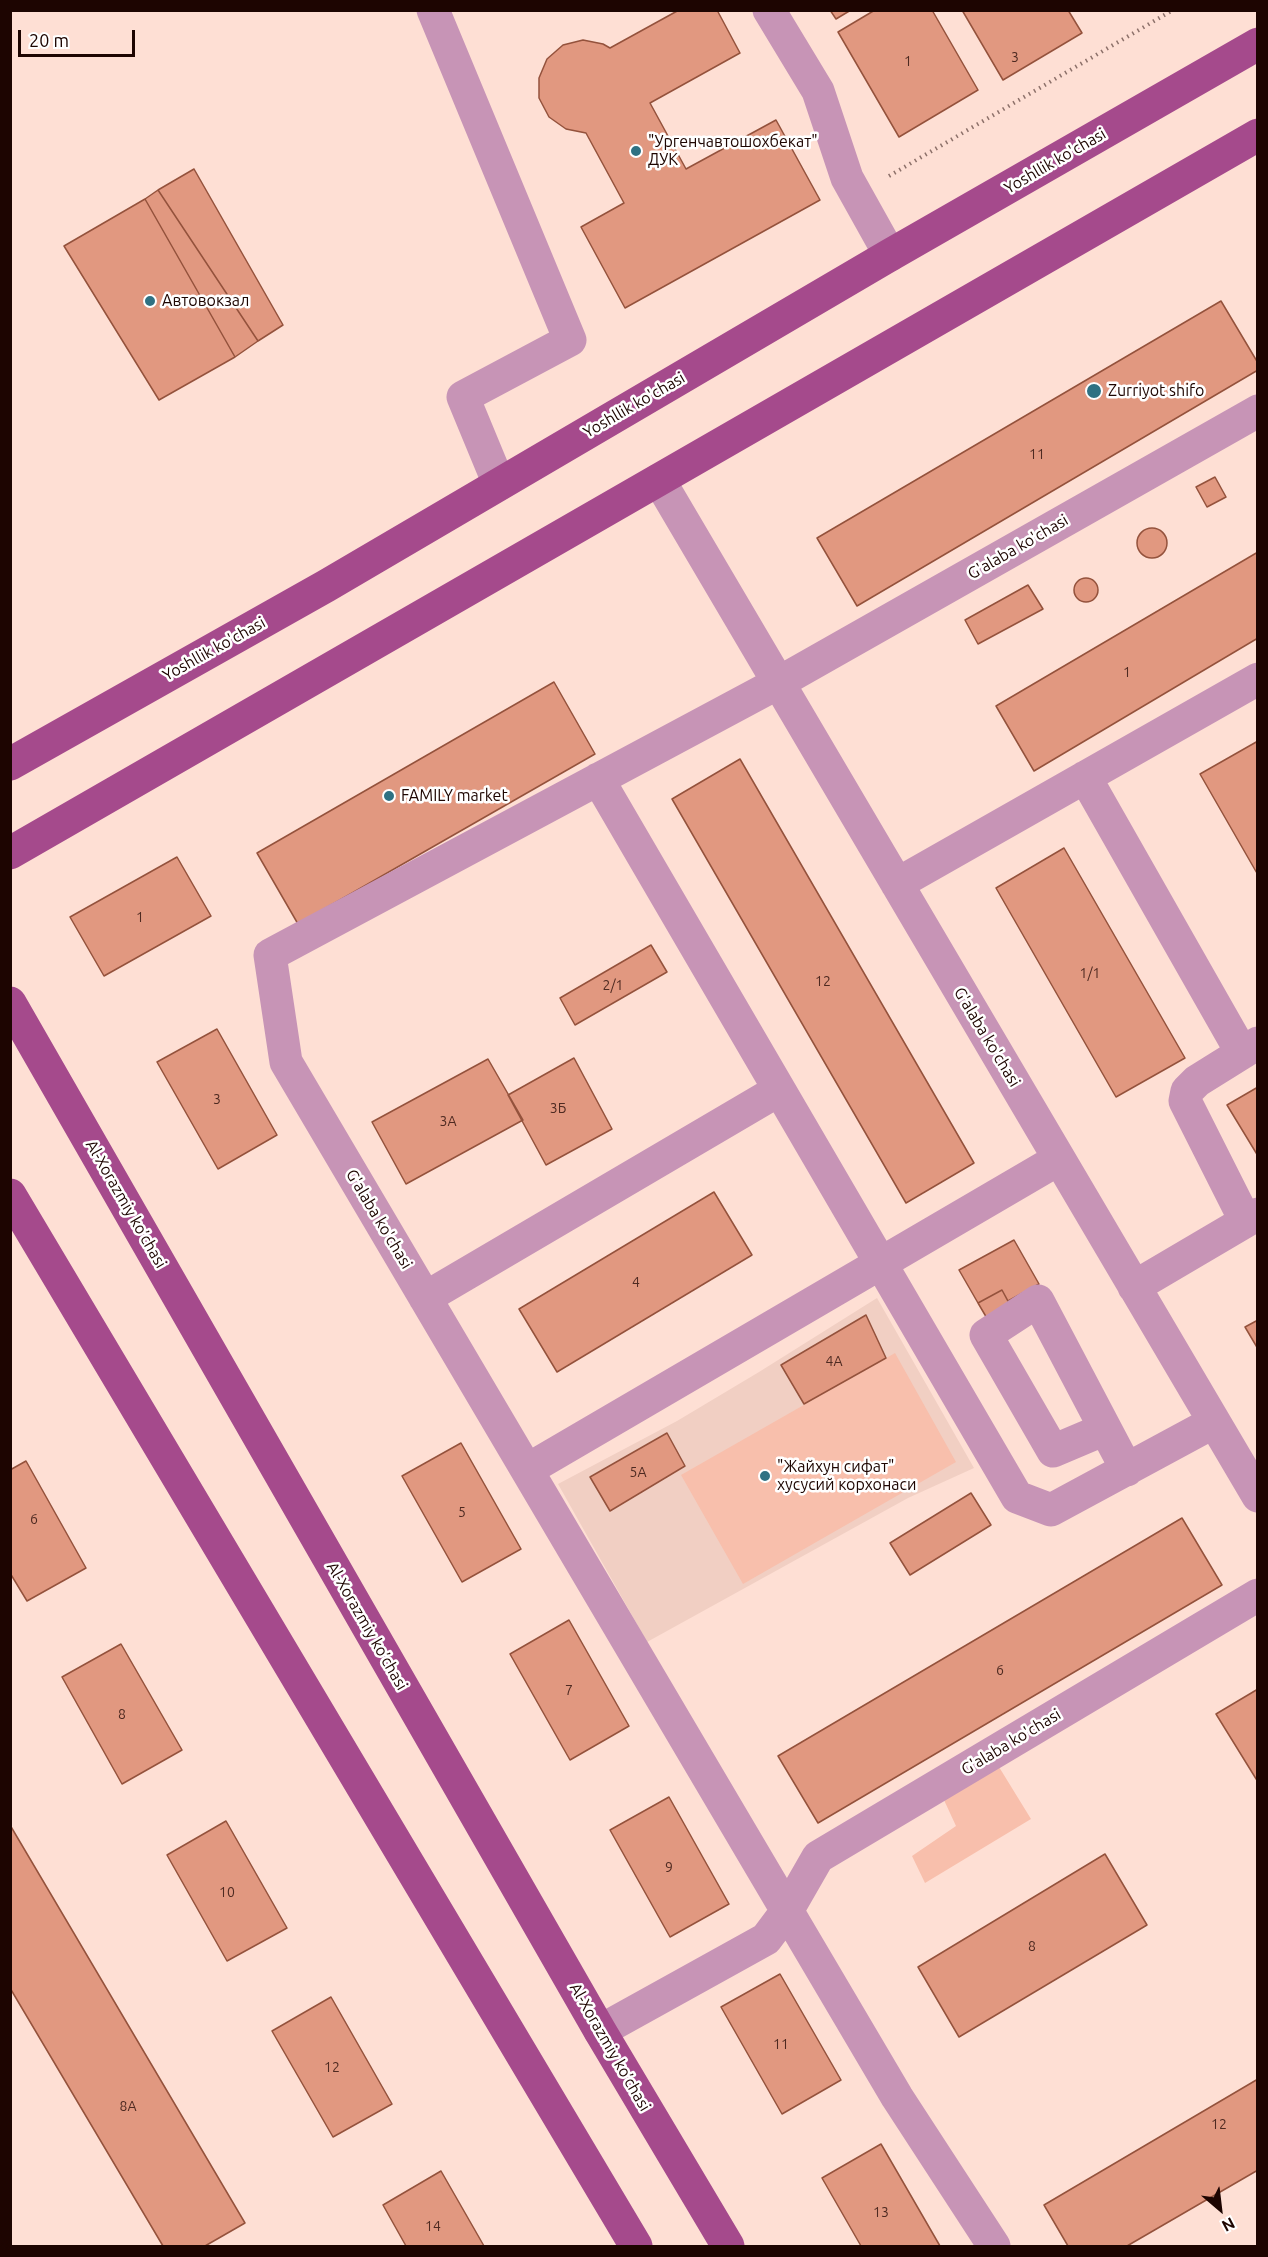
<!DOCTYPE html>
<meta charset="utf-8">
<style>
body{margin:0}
#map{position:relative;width:1268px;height:2257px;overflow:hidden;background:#fedfd4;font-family:Ubuntu,sans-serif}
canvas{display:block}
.frame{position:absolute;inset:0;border:12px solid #1d0501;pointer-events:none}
.north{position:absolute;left:1190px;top:2179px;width:60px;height:60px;-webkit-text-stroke:4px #fff;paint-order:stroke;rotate:152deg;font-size:16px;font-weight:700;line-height:24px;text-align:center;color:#1d0501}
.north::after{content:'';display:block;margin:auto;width:21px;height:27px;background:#1d0501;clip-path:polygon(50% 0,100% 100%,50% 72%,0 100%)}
.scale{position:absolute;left:18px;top:30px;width:117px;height:27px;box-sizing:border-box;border:3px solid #1d0501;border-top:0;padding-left:8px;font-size:18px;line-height:21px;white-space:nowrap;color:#1d0501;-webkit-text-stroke:4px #fff;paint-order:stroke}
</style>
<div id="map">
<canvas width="1268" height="2257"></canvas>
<div class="frame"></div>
<div class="north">N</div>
<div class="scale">20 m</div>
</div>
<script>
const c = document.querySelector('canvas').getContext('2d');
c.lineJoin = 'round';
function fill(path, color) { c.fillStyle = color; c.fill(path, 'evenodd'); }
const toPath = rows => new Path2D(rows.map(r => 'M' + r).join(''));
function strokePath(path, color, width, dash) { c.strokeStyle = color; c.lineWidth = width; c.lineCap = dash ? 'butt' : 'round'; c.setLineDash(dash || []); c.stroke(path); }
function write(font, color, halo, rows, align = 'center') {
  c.font = font + ' Ubuntu,sans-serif'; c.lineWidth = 5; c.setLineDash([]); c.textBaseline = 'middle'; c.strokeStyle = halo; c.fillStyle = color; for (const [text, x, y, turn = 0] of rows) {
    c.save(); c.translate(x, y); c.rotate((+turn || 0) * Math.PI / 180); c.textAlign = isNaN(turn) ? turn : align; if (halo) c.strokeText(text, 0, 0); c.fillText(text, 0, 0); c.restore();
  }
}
const built = toPath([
 [877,1298,974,1468,908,1498,647,1642,558,1484,677,1421,759,1372]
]);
const green = toPath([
 [895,1353,956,1462,743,1584,681,1475],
 [999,1767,1031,1819,925,1883,912,1856,956,1826,944,1800]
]);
const building = toPath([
 [679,10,717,10,740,53,650,103,686,169,776,120,820,200,625,308,581,227,624,203,586,133,566,129,549,117,539,98,539,78,547,59,563,45,583,40,603,44,610,48,679,10],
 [830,10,851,10,836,19,830,10],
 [875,10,932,10,978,90,899,137,838,32,875,10],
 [962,10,1068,10,1082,33,1003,80,962,10],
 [194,169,283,325,258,341,158,190,194,169],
 [158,190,258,341,235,357,145,199,158,190],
 [145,199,235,357,159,400,64,246,145,199],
 [1221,301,1258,363,1258,370,857,606,817,538,1221,301],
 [1215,477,1226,497,1207,507,1196,487,1215,477],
 '1137 543a15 15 0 1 1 30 0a15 15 0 1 1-30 0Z',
 [1258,552,1258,638,1034,771,996,706,1258,552],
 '1074 590a12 12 0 1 1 24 0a12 12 0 1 1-24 0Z',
 [1028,585,1043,609,978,644,965,620,1028,585],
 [554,682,595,754,298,924,257,853,554,682],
 [1258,741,1258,875,1200,774,1258,741],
 [740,759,974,1163,906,1203,672,799,740,759],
 [1064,848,1185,1058,1116,1097,996,888,1064,848],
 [177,857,211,916,104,976,70,917,177,857],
 [651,945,667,972,575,1025,560,998,651,945],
 [217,1029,277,1135,218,1169,157,1062,217,1029],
 [574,1058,612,1129,546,1165,508,1095,574,1058],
 [488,1059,523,1120,406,1184,372,1122,488,1059],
 [1258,1087,1258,1156,1227,1105,1258,1087],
 [714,1192,752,1255,557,1372,519,1309,714,1192],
 [1014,1240,1039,1284,1008,1301,1002,1290,978,1303,959,1270,1014,1240],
 [1002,1290,1011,1307,988,1320,978,1303,1002,1290],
 [866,1315,886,1358,804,1404,781,1365,866,1315],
 [1258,1320,1258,1349,1245,1327,1258,1320],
 [667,1433,685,1466,610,1511,590,1477,667,1433],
 [461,1443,521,1549,462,1582,402,1476,461,1443],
 [26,1461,86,1568,27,1601,10,1573,10,1470,26,1461],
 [971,1493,991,1525,910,1575,890,1543,971,1493],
 [1182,1518,1222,1585,818,1823,778,1756,1182,1518],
 [569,1620,629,1726,570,1760,510,1654,569,1620],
 [121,1644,182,1750,122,1784,62,1677,121,1644],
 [1258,1689,1258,1782,1216,1714,1258,1689],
 [669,1797,729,1904,670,1937,610,1830,669,1797],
 [226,1821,287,1928,227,1961,167,1855,226,1821],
 [10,1825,245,2223,205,2246,163,2246,10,1988,10,1825],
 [1105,1854,1147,1925,959,2037,918,1967,1105,1854],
 [780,1974,841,2080,782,2114,721,2007,780,1974],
 [331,1997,392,2104,333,2137,272,2031,331,1997],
 [1258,2079,1258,2170,1127,2246,1068,2246,1044,2205,1258,2079],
 [881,2144,940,2246,861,2246,822,2178,881,2144],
 [441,2171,484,2246,406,2246,383,2205,441,2171]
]);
const path = toPath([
 [889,176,1173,10]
]);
const minor = toPath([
 [433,10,570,340,463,397,499,484],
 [769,10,818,91,847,178,890,255],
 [659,480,1258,1496],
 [1085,777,1242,1053],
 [598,779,1017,1497,1051,1510,1214,1422],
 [897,884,1258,679],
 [1245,1220,1185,1101,1187,1091,1197,1081,1258,1043],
 [1134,1287,1258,1214],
 [425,1298,779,1090],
 [1105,1429,1053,1451,986,1335,1038,1301,1127,1470],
 [527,1470,1059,1159],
 [600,2031,766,1939,787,1911,818,1857,1258,1595],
 [994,2246,897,2097,286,1062,270,955,778,683,1258,411]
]);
const major = toPath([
 [10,764,326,586,890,255,1258,44],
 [10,853,1258,135],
 [10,1003,600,2031,728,2246],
 [10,1195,636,2246]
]);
const markers = [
 [636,151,6,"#2f7183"],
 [150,301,6,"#2f7183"],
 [1094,391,8,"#2f7183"],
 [389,796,6,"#2f7183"],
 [765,1476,6,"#2f7183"]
];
const numberNames = [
 ["3",1015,57],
 ["1",908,61],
 ["11",1037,454],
 ["1",1127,672],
 ["1",140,917],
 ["1/1",1090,973],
 ["12",823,981],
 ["2/1",613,985],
 ["3",217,1099],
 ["3Б",558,1108],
 ["3А",448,1121],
 ["4",636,1282],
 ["4A",834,1361],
 ["5A",638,1472],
 ["5",462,1512],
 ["6",34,1519],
 ["6",1000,1670],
 ["7",569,1690],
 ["8",122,1714],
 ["9",669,1867],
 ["10",227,1892],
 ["8",1032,1946],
 ["11",781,2044],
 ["12",332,2067],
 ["8А",128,2106],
 ["12",1219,2124],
 ["13",881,2212],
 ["14",433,2226]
];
const poiNames = [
 ["\"Ургенчавтошохбекат\"",648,142],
 ["ДУК",648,160],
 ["Автовокзал",162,301],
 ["Zurriyot shifo",1108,391],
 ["FAMILY market",401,796],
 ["\"Жайхун сифат\"",777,1467],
 ["хусусий корхонаси",777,1485]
];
const streetNames = [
 ["Yoshllik ko'chasi",1055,161,-30],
 ["Yoshllik ko'chasi",634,405,-30],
 ["G'alaba ko'chasi",1018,547,-30],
 ["Yoshllik ko'chasi",214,649,-29],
 ["G'alaba ko'chasi",987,1037,59],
 ["Al-Xorazmiy ko’chasi",126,1204,60],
 ["G'alaba ko'chasi",379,1219,59],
 ["Al-Xorazmiy ko’chasi",367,1626,60],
 ["G'alaba ko'chasi",1011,1742,-31],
 ["Al-Xorazmiy ko’chasi",610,2047,60]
];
fill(built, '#f1cfc3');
fill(green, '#f8bfac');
fill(building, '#e19880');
strokePath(building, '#94523c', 1.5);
strokePath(path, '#8d716a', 4, [1.5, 4.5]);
strokePath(minor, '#c794b6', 33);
strokePath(major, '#a54a8c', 33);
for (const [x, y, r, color] of markers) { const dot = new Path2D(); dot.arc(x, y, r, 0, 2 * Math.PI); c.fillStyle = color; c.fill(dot); strokePath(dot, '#fff', 2); }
write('14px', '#4e2a21', null, numberNames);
write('16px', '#1d0501', '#fff', poiNames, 'left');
write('16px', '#1d0501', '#fff', streetNames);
</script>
